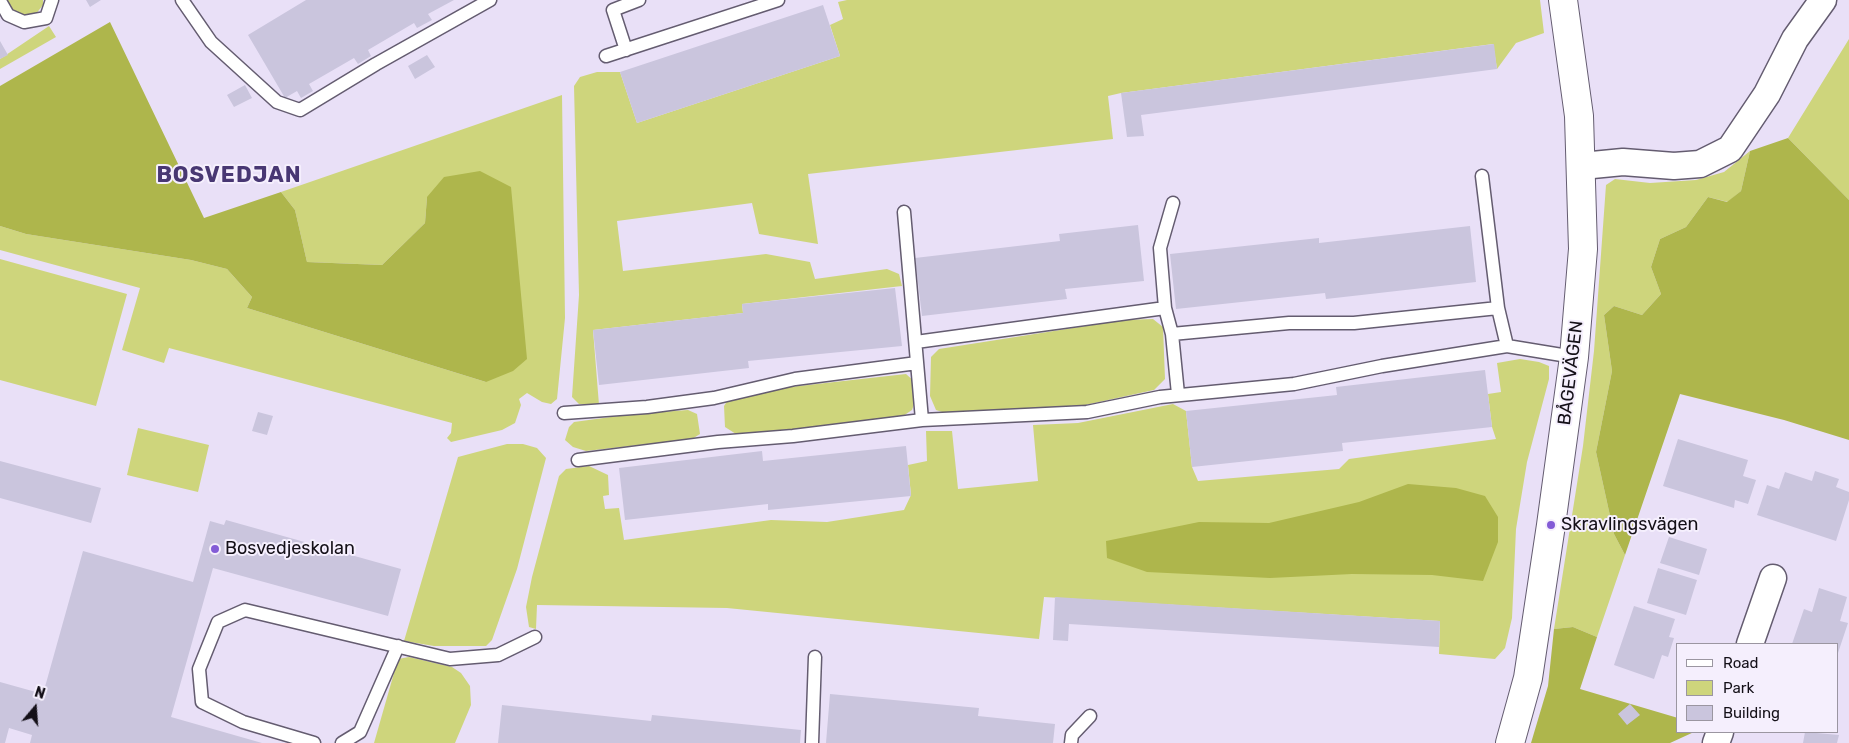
<!DOCTYPE html>
<meta charset="utf-8">
<style>
body{margin:0}
#map{position:relative;width:1849px;height:743px;overflow:hidden;background:#e9e0f7;font-family:Rubik,sans-serif}
canvas{display:block}
.legend{position:absolute;left:1676px;top:643px;width:162px;height:90px;box-sizing:border-box;background:#f5effd;border:1px solid #9b96a1;margin:0;padding:6px 9px;list-style:none;font-size:15px;color:#141018}
.legend li{display:flex;align-items:center;gap:10px;height:25px}
.legend b{width:25px;border:1px solid #9b96a1}
.north{position:absolute;left:10px;top:683px;width:50px;height:50px;-webkit-text-stroke:4px #f5effd;paint-order:stroke;rotate:18deg;font-size:14px;font-weight:700;line-height:20px;text-align:center;color:#141018}
.north::after{content:'';display:block;margin:auto;width:18px;height:22px;background:#141018;clip-path:polygon(50% 0,100% 100%,50% 72%,0 100%)}
</style>
<div id="map">
<canvas width="1849" height="743"></canvas>
<ul class="legend">
<li><b style="height:6px;background:#fff"></b>Road</li>
<li><b style="height:14px;background:#ced57c"></b>Park</li>
<li><b style="height:14px;background:#cac5dd"></b>Building</li>
</ul>
<div class="north">N</div>
</div>
<script>
const c = document.querySelector('canvas').getContext('2d');
c.lineJoin = 'round';
function fill(path, color) { c.fillStyle = color; c.fill(path, 'evenodd'); }
const toPath = rows => new Path2D(rows.map(r => 'M' + r).join(''));
function strokePath(path, color, width, dash) { c.strokeStyle = color; c.lineWidth = width; c.lineCap = dash ? 'butt' : 'round'; c.setLineDash(dash || []); c.stroke(path); }
function write(font, color, halo, rows, align = 'center') {
  c.font = font + ' Rubik,sans-serif'; c.lineWidth = 4; c.setLineDash([]); c.textBaseline = 'middle'; c.strokeStyle = halo; c.fillStyle = color; for (const [text, x, y, turn = 0] of rows) {
    c.save(); c.translate(x, y); c.rotate((+turn || 0) * Math.PI / 180); c.textAlign = isNaN(turn) ? turn : align; if (halo) c.strokeText(text, 0, 0); c.fillText(text, 0, 0); c.restore();
  }
}
const green = toPath([
 [4,0,43,0,43,5,35,15,21,15,8,9],
 [847,0,1540,0,1544,33,1516,43,1497,69,1493,44,1121,93,1108,96,1113,139,808,174,818,244,759,234,752,203,617,221,623,271,766,254,810,262,815,279,887,269,899,274,902,286,742,304,743,313,593,330,599,405,579,404,572,397,579,295,574,86,580,77,597,72,620,72,637,123,840,56,830,25,843,19,838,2],
 [49,26,56,37,0,69,0,59],
 [1849,39,1849,200,1788,138],
 [562,95,565,318,557,399,551,404,542,402,527,393,519,399,521,405,515,423,502,430,451,442,447,438,451,433,452,423,169,348,164,363,122,350,140,288,0,250,0,226,26,234,191,260,227,269,252,297,247,308,486,382,427,197,425,223,382,265,307,262,295,210,281,192],
 [1750,151,1741,191,1728,202,1708,197,1686,227,1660,239,1651,267,1661,294,1642,315,1614,306,1604,315,1612,371,1596,452,1614,534,1625,555,1597,637,1573,627,1554,629,1583,446,1594,351,1606,185,1615,179,1650,183,1696,180,1724,172],
 [0,259,127,294,96,406,0,380],
 [1153,319,1163,327,1165,379,1154,390,1085,405,948,414,936,410,930,396,931,357,939,349,1124,320],
 [1520,359,1539,362,1549,366,1549,379,1527,462,1516,529,1512,618,1505,648,1495,659,1439,654,1440,621,1044,597,1039,639,727,608,537,605,536,629,529,627,526,607,532,577,559,476,566,469,589,466,608,475,609,495,603,496,605,509,619,508,624,540,771,520,827,522,904,510,911,495,908,465,927,461,926,431,952,431,958,489,1038,481,1033,425,1078,423,1173,404,1186,411,1192,467,1198,481,1339,469,1349,459,1496,439,1492,427,1488,394,1501,392,1497,363],
 [906,374,915,382,916,398,912,410,897,420,736,434,725,427,724,406,729,398,790,387],
 [688,410,697,414,700,434,692,439,586,451,573,447,565,440,569,427,574,422,633,414],
 [138,428,209,445,198,492,127,475],
 [507,444,523,444,537,448,546,458,517,569,492,640,486,646,434,646,404,641,458,457],
 [409,657,452,667,461,673,470,686,471,705,455,743,374,743,398,659]
]);
const forest = toPath([
 [110,22,204,218,281,192,295,210,307,262,382,265,425,223,427,197,444,177,480,171,511,187,527,359,513,371,486,382,247,308,252,297,227,269,191,260,26,234,0,226,0,86],
 [1788,138,1849,200,1849,440,1784,420,1680,394,1625,555,1614,534,1596,452,1612,371,1604,315,1614,306,1642,315,1661,294,1651,267,1660,239,1686,227,1708,197,1727,202,1741,191,1750,151],
 [1408,484,1456,488,1485,496,1498,517,1498,542,1483,581,1432,575,1352,574,1270,578,1147,572,1107,558,1106,541,1199,522,1269,523,1359,502],
 [1573,627,1597,637,1580,689,1678,718,1678,732,1694,732,1670,743,1531,743,1548,686,1554,629]
]);
const building = toPath([
 [86,0,101,0,90,7],
 [306,0,454,0,428,14,432,20,417,28,414,23,368,50,371,56,358,64,354,58,309,84,313,91,301,98,297,91,285,98,248,35],
 [823,5,840,56,637,123,620,72],
 [0,41,8,55,0,59],
 [1494,44,1497,69,1141,115,1144,136,1127,137,1121,93],
 [427,55,435,67,415,79,408,66],
 [245,85,252,98,234,107,227,95],
 [1138,225,1144,281,1065,289,1067,299,922,316,915,258,1060,241,1059,234],
 [1470,226,1476,282,1326,299,1325,293,1176,309,1170,254,1319,238,1319,243],
 [895,288,902,346,748,361,749,368,599,385,593,330,743,313,742,304],
 [1485,370,1492,427,1342,443,1343,451,1192,467,1186,411,1337,395,1336,387],
 [258,412,273,416,267,435,252,431],
 [1678,439,1748,460,1743,476,1756,480,1748,504,1735,500,1734,508,1663,486],
 [906,446,911,496,768,510,768,504,625,520,619,468,762,451,763,461],
 [0,461,101,488,91,523,0,498],
 [1815,471,1839,479,1836,487,1849,492,1849,500,1836,541,1757,515,1767,485,1779,489,1785,472,1812,481],
 [226,520,401,569,388,616,213,568,171,717,262,743,30,743,32,735,9,728,5,743,0,743,0,682,43,694,83,551,193,582,210,521,224,525],
 [1669,537,1707,549,1699,575,1660,563],
 [1658,568,1697,580,1686,615,1647,603],
 [1819,588,1847,597,1840,621,1848,623,1838,653,1838,644,1792,644,1804,609,1812,612],
 [1055,597,1440,621,1439,647,1069,624,1068,641,1053,640],
 [1634,606,1675,619,1669,637,1674,638,1668,657,1662,655,1654,679,1614,665],
 [830,694,979,708,978,716,1055,724,1053,743,826,743],
 [1630,704,1640,715,1627,725,1618,714],
 [502,705,651,721,652,715,801,730,800,743,498,743],
 [1805,732,1839,735,1837,743,1803,743]
]);
const lane = toPath([
 [182,0,211,42,277,102,300,110,376,64,490,0],
 [0,1,8,15,24,22,46,18,52,0],
 [626,50,613,10,639,0],
 [606,56,778,0],
 [1482,176,1498,308,1507,346],
 [1173,203,1160,248,1165,308,1172,334,1178,394],
 [904,212,922,420],
 [1172,334,1289,323,1354,323,1498,308],
 [916,342,1165,308],
 [564,413,647,407,714,398,795,379,917,363],
 [578,460,718,442,793,436,922,420,1087,412,1160,397,1294,384,1382,366,1507,346,1574,357],
 [314,743,243,722,202,702,199,669,218,622,245,610,450,659,498,655,535,637],
 [342,743,360,732,398,646],
 [812,743,815,657],
 [1071,743,1072,735,1090,716]
]);
const street = toPath([
 [1582,166,1623,162,1674,166,1700,164,1730,149,1767,94,1795,39,1823,0],
 [1750,644,1773,578],
 [1716,743,1720,732]
]);
const secondary = toPath([
 [1510,743,1528,678,1551,525,1574,357,1583,249,1579,116,1563,0]
]);
const markers = [
 [1551,525,5,"#835cd6"],
 [215,549,5,"#835cd6"]
];
const streetNames = [
 ["BÅGEVÄGEN",1571,373,-83]
];
const poiNames = [
 ["Skravlingsvägen",1561,525],
 ["Bosvedjeskolan",225,549]
];
const districtNames = [
 ["BOSVEDJAN",229,176]
];
fill(green, '#ced57c');
fill(forest, '#aeb64c');
fill(building, '#cac5dd');
strokePath(lane, '#645c70', 15);
strokePath(street, '#645c70', 29);
strokePath(secondary, '#645c70', 30);
strokePath(lane, '#fff', 12);
strokePath(street, '#fff', 26);
strokePath(secondary, '#fff', 28);
for (const [x, y, r, color] of markers) { const dot = new Path2D(); dot.arc(x, y, r, 0, 2 * Math.PI); c.fillStyle = color; c.fill(dot); strokePath(dot, '#f5effd', 2); }
write('18px', '#141018', '#f5effd', streetNames);
write('18px', '#141018', '#f5effd', poiNames, 'left');
c.letterSpacing = '1px';
write('bold 22px', '#483773', '#f5effd', districtNames);
c.letterSpacing = '0px';
</script>
